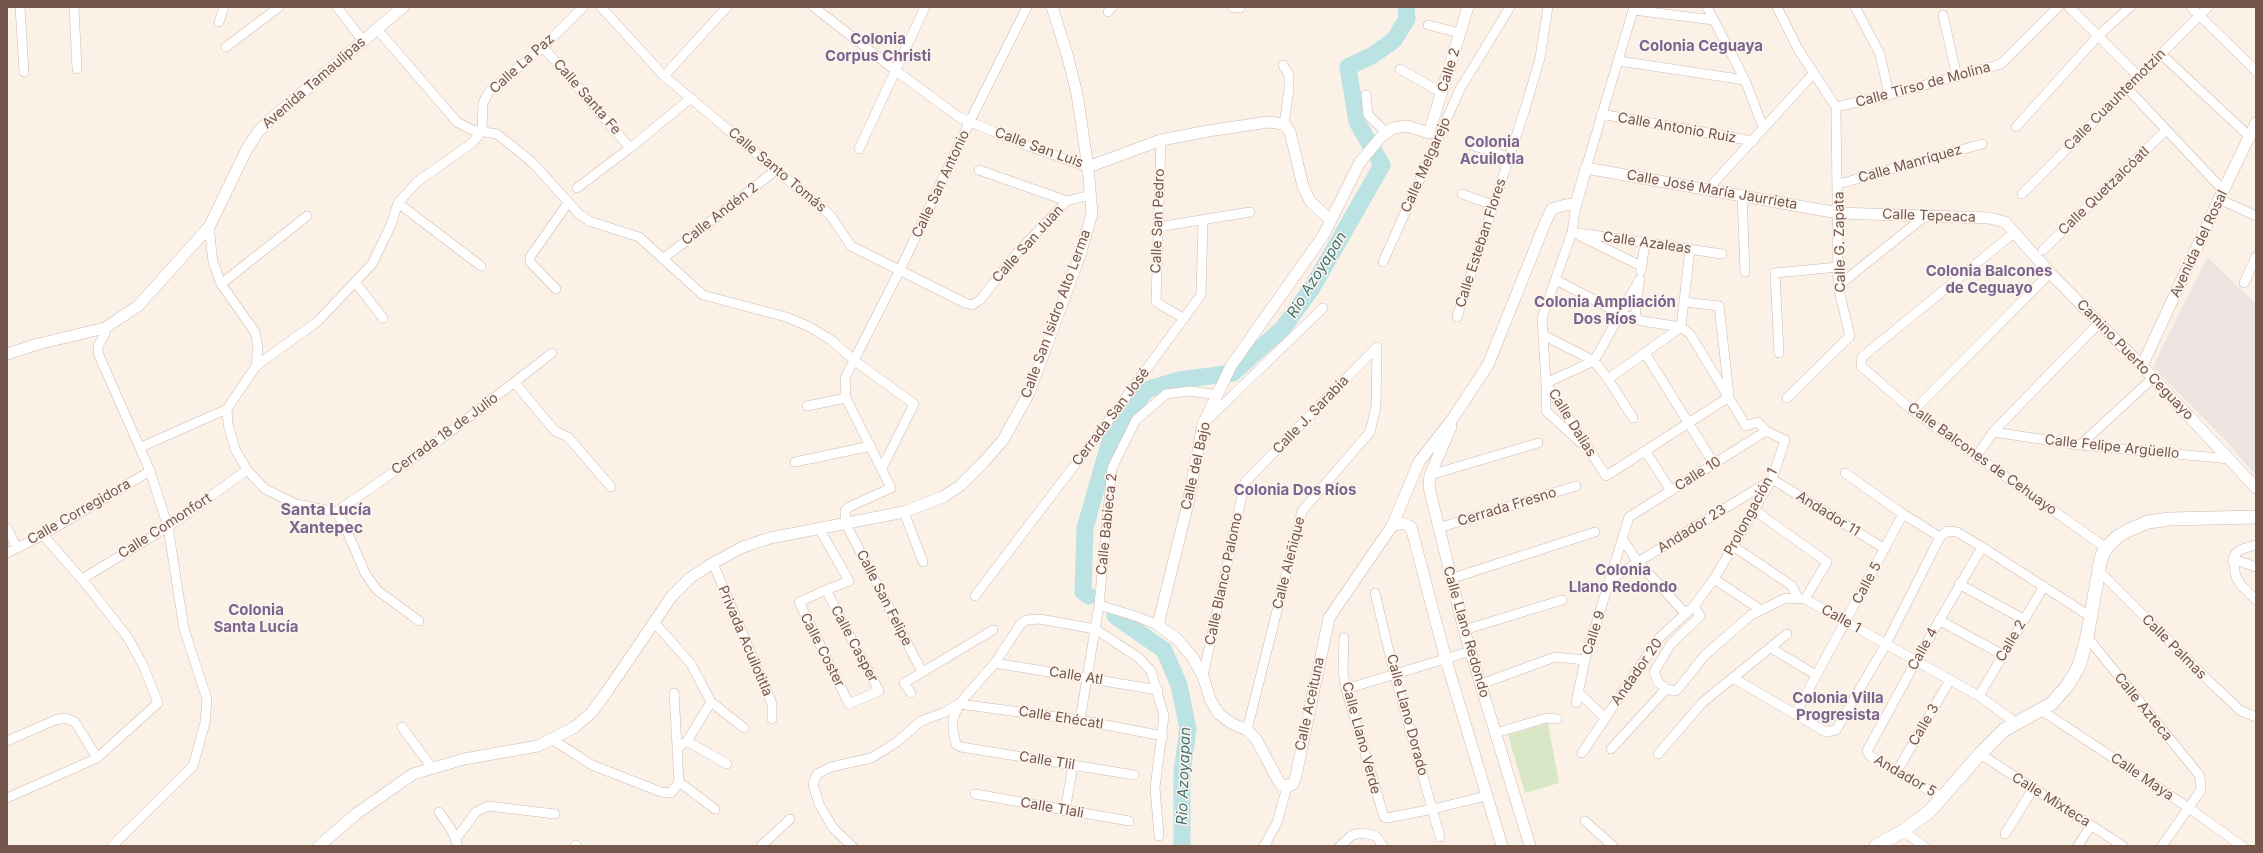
<!DOCTYPE html>
<meta charset="utf-8">
<style>
body{margin:0}
#map{position:relative;width:2263px;height:853px;overflow:hidden;background:#fbf1e7;font-family:Inter,sans-serif}
canvas{display:block}
.frame{position:absolute;inset:0;border:8px solid #74564d;pointer-events:none}
</style>
<div id="map">
<canvas width="2263" height="853"></canvas>
<div class="frame"></div>
</div>
<script>
const c = document.querySelector('canvas').getContext('2d');
c.lineJoin = 'round';
function fill(path, color) { c.fillStyle = color; c.fill(path, 'evenodd'); }
const toPath = rows => new Path2D(rows.map(r => 'M' + r).join(''));
function strokePath(path, color, width, dash) { c.strokeStyle = color; c.lineWidth = width; c.lineCap = dash ? 'butt' : 'round'; c.setLineDash(dash || []); c.stroke(path); }
function write(font, color, halo, rows, align = 'center') {
  c.font = font + ' Inter,sans-serif'; c.lineWidth = 3; c.setLineDash([]); c.textBaseline = 'middle'; c.strokeStyle = halo; c.fillStyle = color; for (const [text, x, y, turn = 0] of rows) {
    c.save(); c.translate(x, y); c.rotate((+turn || 0) * Math.PI / 180); c.textAlign = isNaN(turn) ? turn : align; if (halo) c.strokeText(text, 0, 0); c.fillText(text, 0, 0); c.restore();
  }
}
const industrial = toPath([
 [2207,257,2256,304,2256,476,2227,442,2153,367]
]);
const green = toPath([
 [1548,723,1559,783,1525,793,1508,735]
]);
const river = toPath([
 [1089,596,1083,592,1085,528,1110,441,1146,390,1179,380,1233,373,1283,328,1312,288,1382,165,1357,122,1348,67,1373,55,1394,40,1407,19,1406,7],
 [1115,616,1164,650,1179,685,1188,729,1182,772,1182,846]
]);
const minor = toPath([
 [20,7,24,72],
 [74,7,77,69],
 [337,7,363,41],
 [601,7,664,76,831,216,851,246,965,303,972,305,980,300,1017,253,1067,201,1090,195],
 [814,7,896,71,959,117,1023,144,1088,167],
 [1232,7,1240,8],
 [1707,7,1745,80,1763,127],
 [1777,7,1798,49,1836,107,1838,286,1850,336,1787,398],
 [1855,7,1880,54,1889,95],
 [2069,7,2138,76],
 [2191,7,2256,71],
 [1633,10,1714,20],
 [1108,12,1112,7],
 [1943,15,1957,77],
 [219,22,224,7],
 [1428,25,1460,33],
 [377,29,457,122,472,130,497,134,532,162,579,214,589,221,639,237,703,295,786,317,808,326,831,340,855,361,914,404,882,468],
 [226,47,279,7],
 [543,47,630,148],
 [2161,54,2249,136],
 [1619,61,1745,80],
 [1283,65,1289,75,1289,89,1284,124],
 [1400,69,1442,93],
 [664,76,727,7],
 [2127,88,2223,190],
 [1366,95,1368,115,1386,132],
 [1836,107,1889,95,2001,64,2058,7],
 [1601,114,1753,141],
 [2016,127,2098,36,2130,7],
 [1161,140,1156,302,1183,318],
 [1474,146,1509,157],
 [859,149,925,7],
 [1586,168,1634,7],
 [979,170,1067,201],
 [1839,184,1982,144],
 [577,188,630,148,691,98],
 [1708,189,1813,74],
 [1462,194,1493,205],
 [2022,194,2208,7],
 [1742,195,1745,272],
 [2219,199,2256,216],
 [398,203,481,266],
 [1576,204,1572,232,1542,318,1546,383,1606,476,1729,397],
 [209,227,213,262,221,284,255,332,258,348,256,366,227,409,228,424,235,449,247,470,265,489,296,504,336,512,344,524,365,573,377,590,419,621],
 [1158,227,1250,212],
 [1572,232,1722,254],
 [2015,232,1862,357,1861,366,1913,411,2106,548],
 [1580,236,1641,266],
 [2043,250,2165,131],
 [664,258,776,170],
 [1383,262,1460,89,1510,7],
 [1641,271,1645,242],
 [1556,280,1619,313,1642,321,1681,327,1690,334,1746,426,1758,422,1766,431,1785,440,1772,479,1714,579,1694,606,1659,638,1582,753],
 [355,282,383,318],
 [2244,283,2256,257],
 [221,284,307,216],
 [1838,286,1924,217],
 [556,289,530,262,530,257,568,203],
 [1684,302,1719,306,1729,394],
 [1457,317,1525,109,1540,58,1548,7],
 [1635,318,1639,283],
 [1681,327,1690,249],
 [105,328,105,334,98,346,98,353,150,471,168,527,184,629,207,699,205,723,193,766,112,846],
 [1543,335,1594,361,1608,379,1681,327],
 [1645,353,1714,464],
 [1779,353,1775,273,1838,267],
 [256,366,318,321,355,282,372,264,391,225,398,203,417,182,472,143,482,131,483,103,489,92,543,47,583,7],
 [1608,379,1633,418],
 [515,383,555,431,568,437,611,487],
 [807,406,846,398],
 [1913,411,2050,273],
 [1206,421,1323,308],
 [1993,432,2080,445,2230,459],
 [1581,443,1546,411,1546,383,1594,361,1640,279],
 [2080,445,2153,378],
 [141,447,227,409],
 [1646,452,1671,491],
 [1976,457,1993,432,2100,322],
 [795,462,871,446],
 [1845,473,1903,514,1940,537],
 [1430,475,1538,443],
 [1772,479,1885,549],
 [1754,510,1827,562,1805,599],
 [336,512,437,442,552,353],
 [904,512,923,562],
 [7,528,17,548],
 [819,528,849,581,826,590,799,602,849,704,879,691,826,590],
 [1438,528,1576,486],
 [1623,540,1638,562,1686,614],
 [2256,545,2242,549,2236,553,2233,559,2236,577,2241,585,2256,600],
 [1733,546,1792,586,1798,598],
 [7,553,43,535,150,471],
 [2233,559,2256,567],
 [713,563,772,704,772,719],
 [2098,570,2210,682,2241,711,2256,717],
 [1612,578,1771,480],
 [82,579,168,527,247,470],
 [1450,579,1595,532],
 [1714,579,1761,610],
 [1959,584,2023,619],
 [1375,593,1395,676,1440,837],
 [975,596,1112,416,1201,295,1203,221],
 [1099,605,1135,616,1158,625],
 [1694,606,1700,616,1671,644,1654,672,1658,682,1666,689,1675,691,1678,689,1704,656,1751,615,1786,598,1805,599,1979,696,2016,723],
 [1939,620,2003,655],
 [654,622,691,664,711,702,744,728],
 [1464,630,1562,600],
 [2087,637,2200,776,2201,790,2162,846],
 [1344,638,1343,672,1346,689,1384,817,1387,818,1433,809,1486,796],
 [1771,648,1816,675],
 [995,663,1158,690],
 [922,672,846,524,845,511,849,507,891,488,846,398,845,378,900,270,970,121,1027,7],
 [1203,676,1245,482,1377,347],
 [1733,678,1826,732,1836,730,1886,644,1940,537,1947,531,1957,532,1982,547,2091,617],
 [1481,684,1555,657,1585,660],
 [1346,689,1471,651],
 [1578,692,1605,718],
 [911,693,904,683,993,630],
 [1979,696,2044,586],
 [1576,703,1585,660,1629,517,1766,431],
 [2041,710,2189,808,2242,846],
 [1796,713,1903,514],
 [1080,720,1099,605,1112,468,1136,420,1166,394,1190,391,1218,395],
 [402,727,433,769],
 [1247,730,1302,511,1370,432,1376,406,1377,347],
 [1496,733,1546,718,1557,719],
 [553,740,592,765,661,792,671,793,679,782,674,693],
 [7,741,55,720,65,718,75,722,97,758],
 [687,741,727,764],
 [678,748,687,741,711,702],
 [1611,749,1666,689],
 [1658,754,1703,702,1787,634],
 [1980,754,2123,846],
 [1897,771,1950,680],
 [1134,775,961,747,956,744,953,730,953,719,959,704,995,663,1020,625,1026,620,1040,619,1095,629,1139,658,1151,671,1164,716,1155,788,1159,836],
 [679,782,715,809],
 [975,794,1129,821],
 [7,798,97,758,158,703,143,665,128,638,91,590,43,535],
 [1942,798,1870,756,1867,751,1916,661,1982,547],
 [1065,811,1073,765],
 [439,812,451,829,457,843],
 [1585,821,1613,846],
 [1903,831,1924,846],
 [2005,834,2033,789],
 [455,840,476,812,488,806,555,814],
 [575,846,576,845],
 [761,846,790,819],
 [852,846,833,828,819,804,813,784,817,774,831,767,871,758,897,742,921,721,943,713,959,704,1080,720,1163,736],
 [1264,846,1277,823,1287,787],
 [1340,846,1352,835,1363,833,1376,836,1383,846],
 [2078,846,2091,825]
]);
const tertiary = toPath([
 [1468,7,1429,133,1407,126,1393,128,1381,137,1360,162,1323,236,1231,366,1203,424,1188,503,1158,625,1177,639,1193,658,1203,676,1210,699,1218,713,1231,723,1247,730,1256,739,1279,782,1283,786,1292,785,1295,780,1329,618,1392,526,1419,462,1453,418,1488,365,1546,221,1552,209,1565,205,1576,204,1586,168,1838,213,1989,218,2005,222,2050,273,2142,366,2256,488],
 [1088,167,1161,140,1208,131,1268,122,1284,124,1290,132,1303,186,1310,201,1330,220],
 [7,354,38,344,105,328,138,306,209,227,247,149,258,132,271,119,403,7],
 [2142,366,2219,199,2256,123],
 [1451,427,1430,475,1429,487,1464,630,1530,846],
 [1392,526,1403,523,1411,527,1446,660,1502,846],
 [319,846,356,814,413,774,464,759,538,746,575,727,592,712,606,693,672,596,690,578,713,563,743,547,770,538,904,512,943,497,961,485,983,463,1003,440,1029,393,1080,255,1092,214,1088,167,1077,94,1067,54,1052,7]
]);
const secondary = toPath([
 [1876,846,1903,831,1930,811,1980,754,2004,730,2051,704,2068,685,2079,666,2087,637,2101,558,2106,548,2117,537,2129,530,2148,522,2170,519,2256,517]
]);
const streetNames = [
 ["Calle La Paz",522,64,-42],
 ["Calle 2",1449,70,-73],
 ["Avenida Tamaulipas",314,83,-41],
 ["Calle Tirso de Molina",1923,85,-15],
 ["Calle Santa Fe",587,97,49],
 ["Calle Cuauhtemotzin",2115,100,-45],
 ["Calle Antonio Ruiz",1677,128,10],
 ["Calle San Luis",1039,148,20],
 ["Calle Manríquez",1910,164,-16],
 ["Calle Melgarejo",1426,165,-66],
 ["Calle Santo Tomás",777,170,40],
 ["Calle San Antonio",941,184,-65],
 ["Calle José María Jaurrieta",1712,190,10],
 ["Calle Quetzalcóatl",2104,191,-44],
 ["Calle Andén 2",720,214,-38],
 ["Calle Tepeaca",1929,216,2],
 ["Calle San Pedro",1158,221,-88],
 ["Calle G. Zapata",1840,242,-91],
 ["Calle Esteban Flores",1481,243,-72],
 ["Calle Azaleas",1647,243,8],
 ["Calle San Juan",1028,244,-48],
 ["Avenida del Rosal",2199,244,-65],
 ["Calle San Isidro Alto Lerma",1056,314,-70],
 ["Camino Puerto Ceguayo",2135,360,46],
 ["Calle J. Sarabia",1311,415,-46],
 ["Cerrada San José",1111,417,-53],
 ["Calle Dalias",1572,423,58],
 ["Cerrada 18 de Julio",445,434,-36],
 ["Calle Felipe Argüello",2112,447,6],
 ["Calle Balcones de Cehuayo",1982,459,36],
 ["Calle del Bajo",1196,466,-77],
 ["Calle 10",1698,474,-32],
 ["Cerrada Fresno",1507,507,-17],
 ["Calle Corregidora",79,512,-30],
 ["Prolongación 1",1751,512,-62],
 ["Andador 11",1828,514,32],
 ["Calle Babieca 2",1107,524,-84],
 ["Calle Comonfort",165,526,-33],
 ["Andador 23",1692,529,-32],
 ["Calle Aleñique",1289,563,-76],
 ["Calle Blanco Palomo",1224,579,-78],
 ["Calle 5",1867,583,-62],
 ["Calle San Felipe",884,598,63],
 ["Calle 1",1841,619,29],
 ["Calle Llano Redondo",1466,632,74],
 ["Calle 9",1594,633,-72],
 ["Privada Acuilotitla",745,641,67],
 ["Calle 2",2011,641,-60],
 ["Calle Casper",854,644,62],
 ["Calle Palmas",2174,647,45],
 ["Calle 4",1923,649,-61],
 ["Calle Coster",822,650,63],
 ["Andador 20",1637,672,-55],
 ["Calle Atl",1076,676,9],
 ["Calle Aceituna",1310,704,-78],
 ["Calle Azteca",2143,707,51],
 ["Calle Llano Dorado",1407,715,75],
 ["Calle Ehécatl",1061,718,9],
 ["Calle 3",1924,725,-60],
 ["Calle Llano Verde",1361,738,75],
 ["Calle Tlil",1047,761,9],
 ["Andador 5",1905,776,30],
 ["Calle Maya",2142,777,34],
 ["Calle Mixteca",2051,800,32],
 ["Calle Tlali",1052,808,10]
];
const neighbourhoodNames = [
 ["Colonia",878,39],
 ["Corpus Christi",878,56],
 ["Colonia Ceguaya",1701,46],
 ["Colonia",1492,142],
 ["Acuilotla",1492,159],
 ["Colonia Balcones",1989,271],
 ["de Ceguayo",1989,288],
 ["Colonia Ampliación",1605,302],
 ["Dos Ríos",1605,319],
 ["Colonia Dos Ríos",1295,490],
 ["Colonia",1623,570],
 ["Llano Redondo",1623,587],
 ["Colonia",256,610],
 ["Santa Lucía",256,627],
 ["Colonia Villa",1838,698],
 ["Progresista",1838,715]
];
const waterNames = [
 ["Rio Azoyapan",1317,275,-58],
 ["Rio Azoyapan",1184,776,-88]
];
const quarterNames = [
 ["Santa Lucía",326,510],
 ["Xantepec",326,528]
];
fill(industrial, '#ece4e0');
fill(green, '#d8e8c6');
strokePath(river, '#bce3e4', 17);
strokePath(minor, '#cfbab1', 10);
strokePath(tertiary, '#cfbab1', 12);
strokePath(secondary, '#d1b9ae', 14);
strokePath(minor, '#fff', 9);
strokePath(tertiary, '#fff', 11);
strokePath(secondary, '#fff', 13);
write('14px', '#74564d', '#fef5ed', streetNames);
write('bold 15px', '#7b6590', '#fef5ed', neighbourhoodNames);
write('italic 15px', '#417678', '#fef5ed', waterNames);
write('bold 16px', '#7b6590', '#fef5ed', quarterNames);
</script>
